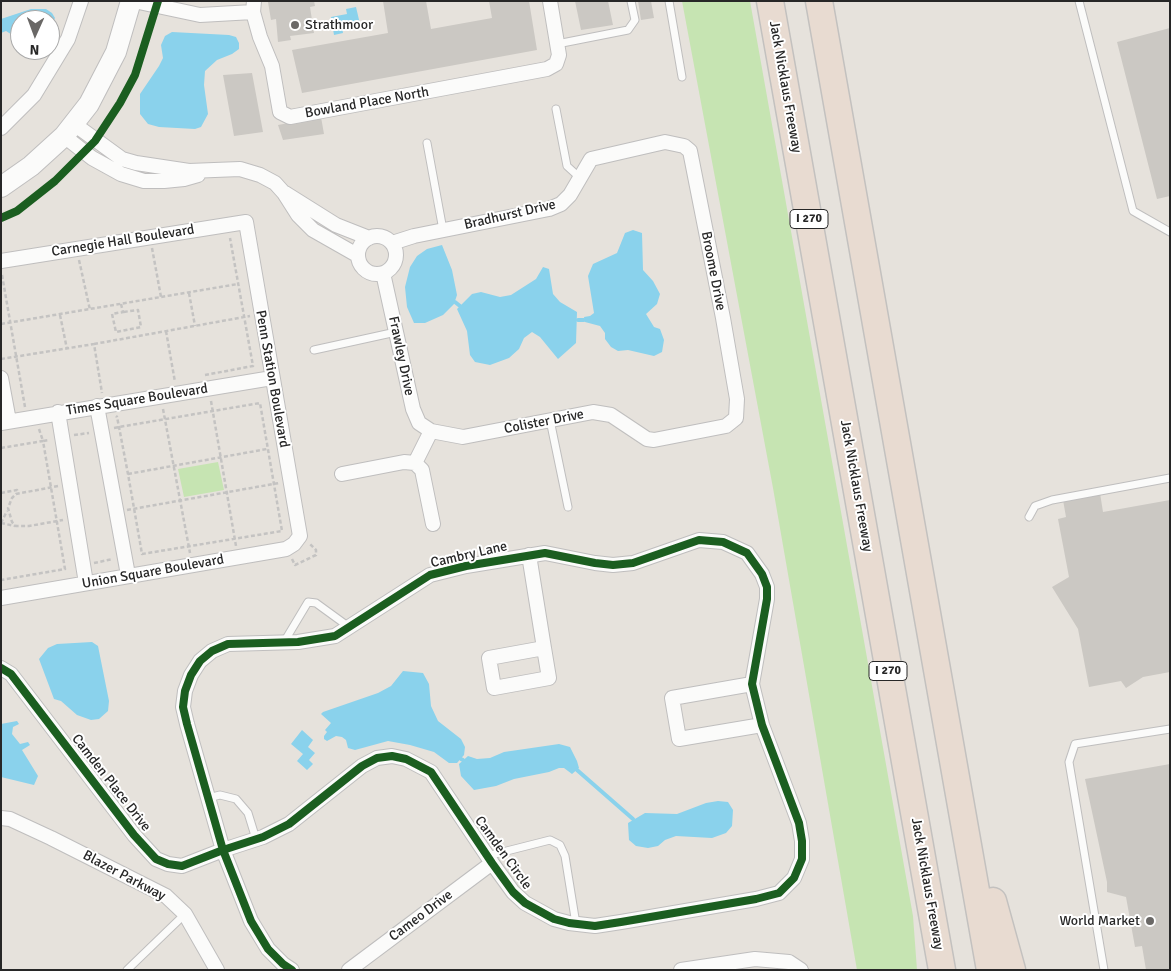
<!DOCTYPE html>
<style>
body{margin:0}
#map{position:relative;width:1171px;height:971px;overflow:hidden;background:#e6e2dc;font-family:Signika,sans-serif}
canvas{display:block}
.frame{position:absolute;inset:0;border:2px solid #272727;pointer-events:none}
.north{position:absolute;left:10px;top:10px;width:50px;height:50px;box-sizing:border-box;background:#fff;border:1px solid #a9a9a9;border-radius:50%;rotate:182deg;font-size:14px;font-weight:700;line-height:20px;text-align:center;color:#272727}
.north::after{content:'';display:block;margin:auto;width:18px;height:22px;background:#6a6866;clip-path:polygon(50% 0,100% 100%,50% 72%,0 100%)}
</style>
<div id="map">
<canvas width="1171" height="971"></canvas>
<div class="frame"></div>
<div class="north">N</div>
</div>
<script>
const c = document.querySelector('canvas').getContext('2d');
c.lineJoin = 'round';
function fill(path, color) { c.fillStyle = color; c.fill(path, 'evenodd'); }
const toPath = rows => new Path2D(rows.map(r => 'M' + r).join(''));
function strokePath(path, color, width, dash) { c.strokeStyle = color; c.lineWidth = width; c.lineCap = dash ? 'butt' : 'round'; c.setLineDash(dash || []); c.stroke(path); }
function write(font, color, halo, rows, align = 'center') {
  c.font = font + ' Signika,sans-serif'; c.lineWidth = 4; c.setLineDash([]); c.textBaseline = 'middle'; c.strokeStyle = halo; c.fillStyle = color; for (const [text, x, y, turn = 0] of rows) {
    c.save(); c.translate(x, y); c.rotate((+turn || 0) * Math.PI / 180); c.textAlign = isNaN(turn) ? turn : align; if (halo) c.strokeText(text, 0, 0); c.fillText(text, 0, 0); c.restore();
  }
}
const green = toPath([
 [682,1,750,1,913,916,917,970,857,970,773,488],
 [218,462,224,490,184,497,178,469]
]);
const water = toPath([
 [356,7,360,24,342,27,343,33,334,35,331,17,347,14,346,9],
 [31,9,46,9,52,13,55,18,53,22,50,27,50,20,20,20,20,40,6,31,1,33,1,19],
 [172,32,229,35,236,37,239,43,239,49,232,54,217,60,205,71,204,85,208,114,201,127,195,129,159,127,148,124,140,114,140,94,159,66,163,58,161,45,165,36],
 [633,230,642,233,643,270,653,281,660,294,657,304,646,314,654,327,660,329,664,340,662,352,654,356,628,350,618,351,611,347,605,339,605,333,600,326,585,322,584,317,590,316,594,313,588,276,593,264,617,253,625,233],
 [442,245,452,270,457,295,454,304,443,315,425,323,414,323,407,307,405,287,410,267,417,256,427,249],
 [543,267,549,269,553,294,560,302,577,312,576,343,558,359,540,337,532,332,524,338,519,349,509,358,490,365,475,362,470,355,467,331,457,309,472,294,481,292,500,297,511,295,536,279],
 [92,642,98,646,109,701,108,711,99,719,91,720,77,715,61,701,54,699,39,659,48,648,57,644],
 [403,671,423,673,429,684,431,706,438,721,461,739,465,747,464,755,457,763,449,763,434,752,410,745,388,741,355,750,348,748,346,740,342,737,336,736,327,741,324,739,324,736,327,732,325,730,331,723,321,714,323,712,378,693,391,686],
 [17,721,19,724,13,727,12,734,20,744,28,742,30,745,22,750,38,776,34,785,1,777,1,724],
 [302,730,313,740,308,747,315,753,309,760,313,764,307,770,297,761,303,754,291,744],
 [559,744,570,747,577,761,579,768,572,774,564,768,559,768,549,772,514,779,496,786,474,790,461,776,459,764,468,756,477,759,490,758,504,752],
 [718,801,728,802,733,810,732,826,726,833,712,838,676,836,665,840,658,846,648,848,636,846,629,840,628,823,645,813,677,814,706,803]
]);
const stream = toPath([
 [455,302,460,306],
 [578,320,584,320],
 [461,759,463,760],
 [577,770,633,819]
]);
const building = toPath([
 [271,1,314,1,315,6,310,7,314,33,290,36,291,40,278,42,276,19,271,20,268,2],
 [383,1,426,1,431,29,492,18,489,1,529,1,537,50,302,93,292,50,388,33],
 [575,1,608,1,613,25,581,30],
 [638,1,651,1,654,18,641,20],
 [1170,28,1170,196,1157,199,1117,42],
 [252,73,263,132,234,136,223,75],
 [321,117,324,134,283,140,278,125],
 [1100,493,1103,512,1170,500,1170,672,1143,677,1126,688,1121,681,1089,687,1078,629,1052,587,1069,577,1058,519,1066,517,1063,500],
 [1170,764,1170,970,1146,970,1142,946,1135,947,1126,897,1107,892,1107,882,1085,779]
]);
const path = toPath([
 [152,248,161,297],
 [79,260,90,310],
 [2,275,25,407],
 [189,293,195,326],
 [121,304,123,312,112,314,116,332,141,327,138,310,123,312],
 [60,315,67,349],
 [1,324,238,284],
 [166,331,175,382],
 [94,344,250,316],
 [1,359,94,344,102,393],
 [205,375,253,366,230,238],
 [211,401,236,546],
 [163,409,190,553],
 [114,428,119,427,260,403,282,531,142,554,128,474,119,427,117,417,116,416],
 [39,429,43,441,49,440],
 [74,435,89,433],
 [1,448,43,441,65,569,1,580],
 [128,474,267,449],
 [58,486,16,494,12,498,8,508,12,522,16,526,29,526,63,520],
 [1,493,17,490,18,493],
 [127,510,279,483],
 [1,523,7,511],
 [1,523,15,526],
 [292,559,295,565,316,555,316,550,309,543],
 [94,563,113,559]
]);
const lane = toPath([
 [669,1,682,77],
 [1079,1,1133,211,1170,232],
 [557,44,628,30,635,20,631,1],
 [556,109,567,166,579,177],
 [427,143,443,230],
 [314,350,396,332],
 [550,420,568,507],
 [1029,517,1035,506,1052,500,1170,478],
 [284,642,308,602,316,603,349,627],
 [208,798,220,795,236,799,248,813,256,839],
 [487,856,550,840,560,845,565,856,576,924],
 [127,970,185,914],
 [1104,970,1069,762,1075,744,1170,729]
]);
const street = toPath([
 [134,1,200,15,253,12],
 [254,1,253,12,260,37,272,66,280,112,290,117,547,69,556,64,559,55,550,1],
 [74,124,122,159,136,163,189,171,240,169,260,175,275,183,284,193,298,215,313,230,357,255],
 [1,128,34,95,68,39,81,1],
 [64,136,92,158,121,174,144,181,164,181,184,179,198,175],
 [285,193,336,225,369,238],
 '358 255a19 19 0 1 1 38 0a19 19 0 1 1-38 0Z',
 [1,261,246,222,300,536,294,544,286,549,1,598],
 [383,273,413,409,419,423,431,431,463,437,593,412,611,415,647,439,654,440,726,426,736,418,737,399,723,318,690,151,684,146,665,142,591,159,570,195,561,204,549,209,414,236,392,243],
 [1,378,9,421],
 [97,406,128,575],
 [58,412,86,583],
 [1,423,272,378],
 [415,463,431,431],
 [342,474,404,462,415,463,422,470,433,524],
 [529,555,544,648],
 [544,648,549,678,494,688,489,658,544,648],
 [1,668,11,674,134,835,156,859,168,864,182,866,223,850,263,837,289,824,362,766,377,758,392,756,406,759,431,772,492,863,513,892,525,903,554,919,569,923,595,926,621,922,756,899,779,893,794,878,802,859,802,841,799,823,762,725,752,684,767,599,767,587,762,574,747,553,723,542,699,540,633,563,613,565,595,563,545,553,466,566,430,575,335,636,298,642,228,644,212,651,200,661,191,675,185,691,183,707,187,724,223,850,251,921,268,949,283,964,292,970],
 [752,684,672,698,679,739,762,725],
 [1,818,10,819,51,838,166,896,185,914,217,970],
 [349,970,492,863],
 [681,970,755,959,789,962,801,970]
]);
const secondary = toPath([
 [1,187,31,166,64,136,89,104,116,52,131,1]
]);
const highway = toPath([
 [770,1,942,970],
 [819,1,990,970],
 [993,901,1012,970]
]);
const cycleway = toPath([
 [1,218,17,211,55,181,95,141,120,103,135,75,158,1],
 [1,668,11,674,134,835,156,859,168,864,182,866,223,850,263,837,289,824,362,766,377,758,392,756,406,759,431,772,492,863,513,892,525,903,554,919,569,923,595,926,621,922,756,899,779,893,794,878,802,859,802,841,799,823,762,725,752,684,767,599,767,587,762,574,747,553,723,542,699,540,633,563,613,565,595,563,545,553,466,566,430,575,335,636,298,642,228,644,212,651,200,661,191,675,185,691,183,707,187,724,223,850,251,921,268,949,283,964,292,970]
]);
const markers = [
 [295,25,5,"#6a6866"],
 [1150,921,5,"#6a6866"]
];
const shields = [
 [809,219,38],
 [888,671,38]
];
const shieldNames = [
 ["I 270",809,219],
 ["I 270",888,671]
];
const poiNames = [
 ["Strathmoor",305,25],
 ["World Market",1140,921,"right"]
];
const streetNames = [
 ["Jack Nicklaus Freeway",785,87,80],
 ["Bowland Place North",367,103,-10],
 ["Bradhurst Drive",510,215,-13],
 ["Carnegie Hall Boulevard",123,241,-9],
 ["Broome Drive",713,271,79],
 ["Frawley Drive",401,356,78],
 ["Penn Station Boulevard",272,379,80],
 ["Times Square Boulevard",137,400,-9],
 ["Colister Drive",544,422,-11],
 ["Jack Nicklaus Freeway",856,486,80],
 ["Cambry Lane",469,555,-13],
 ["Union Square Boulevard",153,572,-10],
 ["Camden Place Drive",111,783,52],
 ["Camden Circle",503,853,54],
 ["Blazer Parkway",124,876,28],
 ["Jack Nicklaus Freeway",927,884,80],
 ["Cameo Drive",421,916,-37]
];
fill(green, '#c6e4b2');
fill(water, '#8ad2ec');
strokePath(stream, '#8ad2ec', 4);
fill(building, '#cbc8c3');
strokePath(lane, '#bfbebe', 9);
strokePath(street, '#bfbebe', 16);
strokePath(secondary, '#bfbebe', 22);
strokePath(highway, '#c3c1bf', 29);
strokePath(path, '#c4c3c2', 2.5, [4, 2.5]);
strokePath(lane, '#fbfbfa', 7);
strokePath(street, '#fbfbfa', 14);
strokePath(secondary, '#fbfbfa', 20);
strokePath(highway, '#e8dbd1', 26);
strokePath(cycleway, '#1b5e20', 8);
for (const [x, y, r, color] of markers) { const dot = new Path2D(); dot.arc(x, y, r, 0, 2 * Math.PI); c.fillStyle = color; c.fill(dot); strokePath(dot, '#fff', 2); }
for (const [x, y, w] of shields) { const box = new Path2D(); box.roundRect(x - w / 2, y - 9.5, w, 19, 4); c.fillStyle = '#fff'; c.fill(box); strokePath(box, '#272727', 1); }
write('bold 12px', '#272727', null, shieldNames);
write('14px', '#272727', '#fff', poiNames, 'left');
write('14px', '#272727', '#fff', streetNames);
</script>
